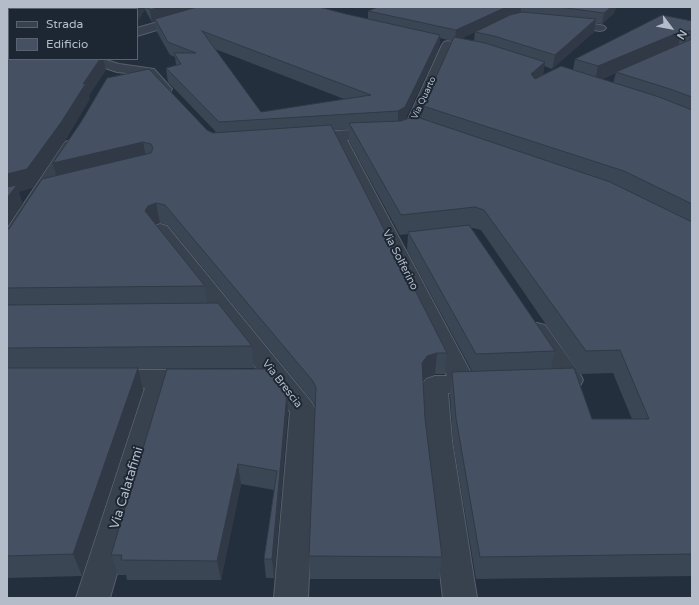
<!DOCTYPE html>
<style>
body{margin:0}
#map{position:relative;width:699px;height:605px;overflow:hidden;background:#242f3e;font-family:"Varela Round",sans-serif}
canvas{display:block}
.frame{position:absolute;inset:0;border:8px solid #b4bcc9;pointer-events:none}
.legend{position:absolute;left:8px;top:8px;width:130px;height:52px;box-sizing:border-box;background:#1d2633;border:1px solid #59626f;margin:0;padding:5px 7px;list-style:none;font-size:12px;color:#b4bcc9}
.legend li{display:flex;align-items:center;gap:8px;height:20px}
.legend b{width:20px;border:1px solid #59626f}
.north{position:absolute;left:651px;top:8px;width:40px;height:40px;-webkit-text-stroke:3px #1d2633;paint-order:stroke;rotate:122deg;font-size:11px;font-weight:700;line-height:16px;text-align:center;color:#b4bcc9}
.north::after{content:'';display:block;margin:auto;width:14px;height:18px;background:#b4bcc9;clip-path:polygon(50% 0,100% 100%,50% 72%,0 100%)}
</style>
<div id="map">
<canvas width="699" height="605"></canvas>
<div class="frame"></div>
<ul class="legend">
<li><b style="height:5px;background:#38414e"></b>Strada</li>
<li><b style="height:11px;background:#455162"></b>Edificio</li>
</ul>
<div class="north">N</div>
</div>
<script>
const c = document.querySelector('canvas').getContext('2d');
c.lineJoin = 'round';
const toPath = rows => new Path2D(rows.map(r => 'M' + r).join(''));
function strokePath(path, color, width, dash) { c.strokeStyle = color; c.lineWidth = width; c.lineCap = dash ? 'butt' : 'round'; c.setLineDash(dash || []); c.stroke(path); }
function fill(path, color) { c.fillStyle = color; c.fill(path, 'evenodd'); }
function write(font, color, halo, rows, align = 'center') {
  c.font = font + ' "Varela Round",sans-serif'; c.lineWidth = 4; c.setLineDash([]); c.textBaseline = 'middle'; c.strokeStyle = halo; c.fillStyle = color; for (const [text, x, y, turn = 0] of rows) {
    c.save(); c.translate(x, y); c.rotate((+turn || 0) * Math.PI / 180); c.textAlign = isNaN(turn) ? turn : align; if (halo) c.strokeText(text, 0, 0); c.fillText(text, 0, 0); c.restore();
  }
}
const minor = toPath([
 [210,7,227,7,226,9,137,36,137,28,210,7],
 [565,20,600,25,604,26,606,28,604,30,600,31,561,25,559,23,561,21,565,20],
 [448,41,452,42,454,45,423,117,416,129,411,133,400,137,347,140,472,375,480,374,489,377,493,383,489,389,480,392,448,393,452,441,477,598,443,598,424,441,422,385,426,379,435,376,447,376,332,141,306,143,300,141,298,138,300,135,306,133,401,127,405,123,409,117,442,45,444,42,448,41],
 [74,60,106,60,119,64,154,69,172,89,170,92,165,93,160,92,145,75,117,72,105,68,69,67,68,64,69,61,74,60],
 [71,140,77,142,79,145,17,244,14,248,7,250,7,229,65,142,71,140],
 [160,224,167,226,312,403,316,410,308,598,274,598,290,412,150,230,153,226,160,224],
 [537,323,545,325,580,374,583,380,580,386,571,389,562,386,525,330,529,325,537,323],
 [110,370,194,370,203,373,206,379,203,385,194,388,170,388,110,598,76,598,145,388,110,388,101,385,98,379,101,373,110,370]
]);
const wall = toPath([
 [7,7,319,7,346,14,368,19,368,11,378,7,616,7,614,13,602,24,596,23,594,32,552,69,544,66,543,75,573,70,575,59,692,21,692,576,476,579,453,441,450,394,452,372,472,371,407,250,408,234,400,235,349,141,349,129,333,130,447,353,445,374,435,374,426,378,423,381,425,419,442,557,439,579,310,579,309,556,316,406,313,402,168,225,160,223,155,224,205,286,207,303,252,346,254,368,138,369,143,390,82,576,7,578,7,229,9,229,57,176,53,163,81,122,207,130,213,133,216,132,168,82,166,68,176,65,175,57,170,55,157,32,155,21,152,22,145,10,137,9,9,9,7,30],
 [501,20,475,32,474,41,462,38],
 [440,38,452,41,423,106,422,119,405,119,439,48],
 [215,49,344,99,261,112],
 [616,73,613,83,602,79,607,77],
 [471,228,473,228,481,230,580,374,613,373,632,419,592,419,551,369,555,351],
 [288,412,274,578,266,578,264,559,274,490,241,484,221,580,127,580,126,575,118,575,111,555]
]);
const shadedWall = toPath([
 [57,7,111,7,106,9,47,9],
 [137,7,144,7,145,10,137,22,137,9,135,9],
 [161,7,205,7,155,19,155,21,152,22,150,10],
 [509,7,521,7,520,16,500,20,455,41,456,30,502,9],
 [611,7,616,7,614,13,602,24,604,13],
 [7,17,9,17,9,30,7,30],
 [596,19,594,32,552,69,555,55],
 [682,31,678,46,616,72,616,73,595,82,598,66],
 [440,35,439,48,404,122,398,126,398,111],
 [100,59,103,59,106,70,89,96,90,99,67,138,33,188,19,192,23,204,7,226,7,174],
 [545,62,542,78,528,90,531,74],
 [143,142,147,161,58,182,53,163],
 [156,203,160,223,152,225,145,211,148,206],
 [437,353,435,374,426,378,420,385,422,363,427,356],
 [138,368,143,390,82,576,73,554],
 [287,393,288,412,274,578,272,559],
 [238,464,241,484,221,580,217,561]
]);
const building = toPath([
 [7,7,57,7,47,9,9,9,9,17,7,17,7,7],
 [101,7,137,7,135,9,100,9,101,7],
 [148,7,161,7,150,10,148,7],
 [197,7,319,7,346,14,440,35,405,107,398,111,219,122,166,68,181,64,174,53,196,53,168,42,155,19,197,7],
 [202,31,371,95,261,112,202,31],
 [378,7,509,7,502,9,456,30,368,11,378,7],
 [559,7,611,7,604,13,559,7],
 [522,12,596,19,555,55,494,36,475,32,510,15,522,12],
 [662,15,692,21,692,31,682,31,598,66,575,59,662,15],
 [454,37,485,43,545,62,531,74,535,79,561,66,659,97,692,110,692,204,624,171,423,106,454,37],
 [692,39,692,97,670,89,616,72,692,39],
 [7,56,9,56,9,59,100,59,83,84,86,83,62,121,27,169,7,174,7,56],
 [149,69,207,130,213,133,331,125,447,353,437,353,427,356,422,363,425,419,442,557,309,556,316,387,312,380,165,205,156,203,148,206,145,211,205,286,7,288,7,229,9,229,42,179,151,153,153,148,151,144,143,142,53,163,81,122,107,78,149,69],
 [414,116,610,182,692,222,692,554,480,557,456,418,452,372,574,368,592,419,649,419,620,350,586,351,484,210,475,207,401,215,349,123,401,121,414,116],
 [17,185,7,198,7,187,17,185],
 [469,225,555,351,476,354,408,232,469,225],
 [218,303,252,346,7,348,7,305,218,303],
 [7,368,138,368,73,554,7,556,7,368],
 [167,369,268,369,287,393,272,559,264,559,277,471,238,464,217,561,121,560,122,555,111,555,167,369]
]);
const farStreetnames = [
 ["Via Quarto",424,98,-65]
];
const streetNames = [
 ["Via Solferino",400,260,63],
 ["Via Brescia",282,384,52]
];
const nearStreetnames = [
 ["Via Calatafimi",127,488,-73]
];
strokePath(minor, '#565f6c', 2);
fill(minor, '#38414e');
fill(wall, '#3b4654');
fill(shadedWall, '#303945');
fill(building, '#455162');
strokePath(building, '#303945', 1);
write('9px', '#b4bcc9', '#1d2633', farStreetnames);
write('11px', '#b4bcc9', '#1d2633', streetNames);
write('13px', '#b4bcc9', '#1d2633', nearStreetnames);
</script>
